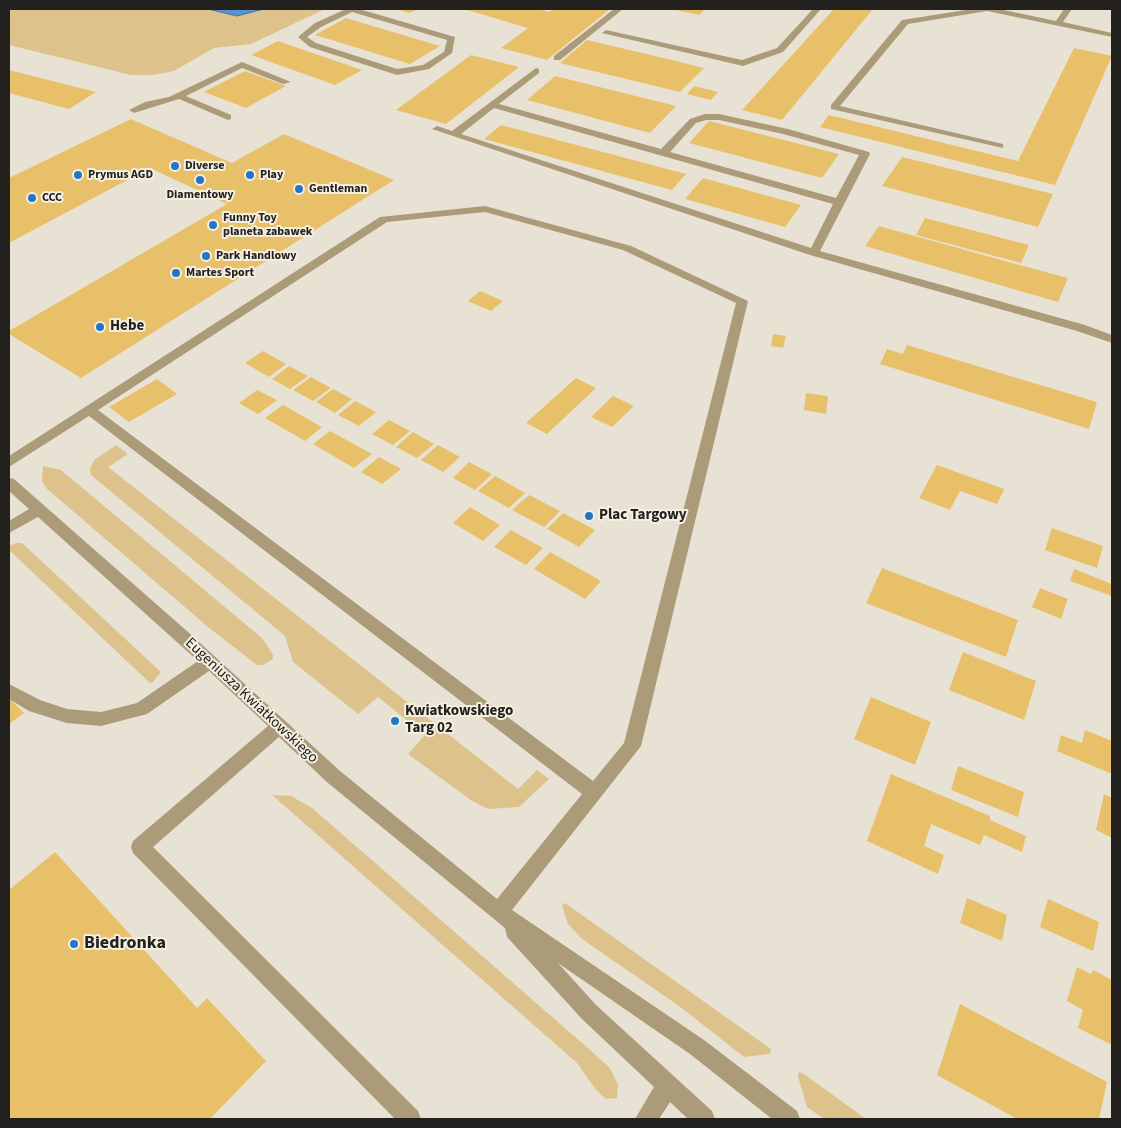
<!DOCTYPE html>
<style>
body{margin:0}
#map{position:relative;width:1121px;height:1128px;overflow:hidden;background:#e8e2d5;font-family:"Source Sans 3",sans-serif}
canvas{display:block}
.frame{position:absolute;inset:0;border:10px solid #23211d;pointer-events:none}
</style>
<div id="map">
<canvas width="1121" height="1128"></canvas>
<div class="frame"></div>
</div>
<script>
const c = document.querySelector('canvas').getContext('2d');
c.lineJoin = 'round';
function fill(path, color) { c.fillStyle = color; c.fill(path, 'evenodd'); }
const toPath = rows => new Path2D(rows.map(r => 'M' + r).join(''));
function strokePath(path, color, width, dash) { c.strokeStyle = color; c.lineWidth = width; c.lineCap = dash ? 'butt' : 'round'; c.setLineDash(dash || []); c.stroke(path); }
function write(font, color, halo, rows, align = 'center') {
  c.font = font + ' "Source Sans 3",sans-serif'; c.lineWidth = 4; c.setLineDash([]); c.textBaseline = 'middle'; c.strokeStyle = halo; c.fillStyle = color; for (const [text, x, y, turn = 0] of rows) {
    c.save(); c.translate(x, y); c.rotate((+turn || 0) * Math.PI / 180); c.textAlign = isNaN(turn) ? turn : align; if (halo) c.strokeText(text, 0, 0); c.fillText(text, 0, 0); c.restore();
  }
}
const green = toPath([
 [9,9,208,9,237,16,264,9,325,9,251,44,214,48,174,71,153,75,131,75,9,45],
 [116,445,128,454,108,467,518,789,537,770,549,779,519,807,488,809,472,801,408,754,425,735,378,697,358,714,293,662,285,636,91,475,90,469,94,460],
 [43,466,61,470,263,639,273,655,273,659,263,665,257,665,208,627,46,488,42,481],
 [16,543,22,543,161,672,153,682,150,683,9,550,9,546],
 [272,795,291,796,312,808,589,1049,610,1068,618,1085,617,1098,606,1099,596,1090,577,1063],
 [565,903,771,1049,770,1054,744,1057,679,1006,582,939,568,924,562,905],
 [799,1072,804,1074,866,1119,824,1119,807,1107,798,1077]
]);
const water = toPath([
 [208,9,264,9,237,16,208,9]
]);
const building = toPath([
 [396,9,418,9,409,13],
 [464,9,538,9,549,12,553,9,610,9,547,60,501,48,528,28],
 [672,9,705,9,699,15],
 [834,9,873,9,782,120,742,110],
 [346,18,440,46,410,64,315,35],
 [587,40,672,60,704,68,680,92,560,63],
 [278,41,362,70,335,85,251,55],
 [1074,48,1112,56,1055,185,820,127,829,115,1018,161],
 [471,55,519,67,446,124,396,110],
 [9,70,96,92,69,109,9,93],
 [245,71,286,86,246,108,204,92],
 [555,76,676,106,650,133,527,100],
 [694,86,718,92,711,100,687,94],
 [131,119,232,163,284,134,394,180,81,378,9,334,9,331,227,204,150,168,9,243,9,178],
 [709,121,839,154,822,178,689,143],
 [501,125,686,174,672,190,484,139],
 [902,157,1053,194,1038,227,882,186],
 [703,178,801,205,785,227,685,199],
 [925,218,1029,245,1021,263,916,235],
 [879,226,1023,266,1068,278,1058,302,865,246],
 [480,291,503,301,491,311,468,301],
 [773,334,786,336,783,348,771,346],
 [907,345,1097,402,1089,429,880,364,887,349,903,354],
 [263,351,286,364,269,377,245,363],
 [289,366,308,376,290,389,272,379],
 [311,377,331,388,313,401,293,390],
 [576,378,596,388,547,434,526,423],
 [157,379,177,394,129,422,109,407],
 [333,389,352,399,335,413,316,402],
 [257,390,277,400,258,414,239,403],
 [806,393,828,396,826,414,804,410],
 [613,396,634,406,612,427,591,417],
 [355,401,376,412,359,426,338,415],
 [283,405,322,427,305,441,265,418],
 [389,420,410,431,393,445,372,434],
 [330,431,372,454,354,468,313,444],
 [413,432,434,444,417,458,396,447],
 [438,445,460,457,443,472,421,460],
 [379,457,401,469,382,484,361,472],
 [469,462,492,474,475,490,453,478],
 [937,465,1004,489,997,504,960,491,950,510,919,498],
 [495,476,525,493,509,508,478,491],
 [529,495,560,511,544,527,512,510],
 [470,507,500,525,483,541,453,523],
 [563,513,595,530,579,547,547,529],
 [1052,528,1103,546,1097,568,1045,550],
 [511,530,543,548,526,565,494,547],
 [550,552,601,581,585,599,534,569],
 [882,568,1018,620,1006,657,866,603],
 [1074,569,1112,584,1112,596,1070,581],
 [1040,588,1068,599,1061,619,1032,607],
 [963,652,1036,681,1024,720,949,690],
 [871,697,931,722,915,765,854,739],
 [9,698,24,713,9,724],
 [1085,730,1112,741,1112,774,1057,751,1061,735,1082,743],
 [958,766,1024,792,1018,817,951,790],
 [891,774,990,816,990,820,1026,836,1022,852,984,835,980,845,931,824,924,846,944,855,938,874,867,841],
 [1104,794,1112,798,1112,838,1096,830],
 [55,852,197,1008,207,998,266,1061,210,1119,12,1119,9,1116,9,890],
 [967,898,1007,915,1002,941,960,923],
 [1048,899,1099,922,1093,951,1040,927],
 [1077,967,1091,974,1093,970,1112,980,1112,1045,1078,1028,1083,1010,1067,1001],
 [960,1004,1107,1082,1099,1119,1017,1119,937,1075]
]);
const minor = toPath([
 [346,9,359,9,455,37,452,53,429,69,397,75,310,47,298,37,315,23,346,9],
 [352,12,447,40,444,52,423,65,397,69,316,43,307,37,321,27,352,12],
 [614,9,623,9,560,60,554,60,554,56,614,9],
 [813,9,821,9,783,52,743,66,602,33,606,30,742,60,777,48,813,9],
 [972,9,999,9,1056,21,1064,9,1072,9,1063,22,1112,33,1112,37,987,11,908,24,840,106,1003,144,1003,148,831,109,831,105,902,20,972,9],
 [242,62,291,82,283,84,242,68,186,96,231,115,231,119,228,120,179,99,134,113,129,110,145,102,169,97,242,62],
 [536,68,539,69,539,73,499,104,661,149,690,119,705,114,719,114,788,129,869,152,870,154,820,251,1085,325,1112,335,1112,343,1077,331,810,255,432,129,437,126,452,131,536,68],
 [494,108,659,155,833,204,811,248,461,134,494,108],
 [706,120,719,120,783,134,859,155,836,198,670,152,696,123,706,120],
 [485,206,631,246,748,301,641,746,512,910,704,1040,797,1111,800,1119,772,1119,690,1054,558,963,596,1005,712,1111,715,1119,688,1119,670,1102,659,1119,635,1119,654,1087,582,1019,507,937,505,928,328,783,279,737,153,847,418,1111,421,1119,395,1119,133,853,131,847,133,841,268,726,209,671,147,714,101,726,67,723,29,711,9,699,9,684,40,700,67,709,101,712,137,703,198,661,38,517,9,533,9,521,29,509,9,491,9,478,14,479,188,632,340,771,497,899,582,794,89,416,9,467,9,456,380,217,485,206],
 [485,212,623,250,736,303,624,743,593,781,98,410,387,222,485,212]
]);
const markers = [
 [175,166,5,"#2276c4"],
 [78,175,5,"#2276c4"],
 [250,175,5,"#2276c4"],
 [200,180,5,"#2276c4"],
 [299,189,5,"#2276c4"],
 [32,198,5,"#2276c4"],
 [213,225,5,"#2276c4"],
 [206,256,5,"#2276c4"],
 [176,273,5,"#2276c4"],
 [100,327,5,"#2276c4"],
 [589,516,5,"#2276c4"],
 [395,721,5,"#2276c4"],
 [74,944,5,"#2276c4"]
];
const farPoinames = [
 ["Diverse",185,166],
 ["Prymus AGD",88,175],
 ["Play",260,175],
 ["Gentleman",309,189],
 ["Diamentowy",200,195,"center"],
 ["CCC",42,198],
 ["Funny Toy",223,218],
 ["planeta zabawek",223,232],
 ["Park Handlowy",216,256],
 ["Martes Sport",186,273]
];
const poiNames = [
 ["Hebe",110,327],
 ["Plac Targowy",599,516],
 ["Kwiatkowskiego",405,712],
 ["Targ 02",405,729]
];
const streetNames = [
 ["Eugeniusza Kwiatkowskiego",251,701,43]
];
const nearPoinames = [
 ["Biedronka",84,944]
];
fill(green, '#ddc38b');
fill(water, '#5793d3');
strokePath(water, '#47719c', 1);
fill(building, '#e8c06a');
fill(minor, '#ac9b79');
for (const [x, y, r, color] of markers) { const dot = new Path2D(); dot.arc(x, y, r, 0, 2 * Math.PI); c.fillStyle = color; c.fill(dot); strokePath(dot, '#f5efe2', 2); }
write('bold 12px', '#23211d', '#f5efe2', farPoinames, 'left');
write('bold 15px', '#23211d', '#f5efe2', poiNames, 'left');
write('15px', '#23211d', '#f5efe2', streetNames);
write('bold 18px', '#23211d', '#f5efe2', nearPoinames, 'left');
</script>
